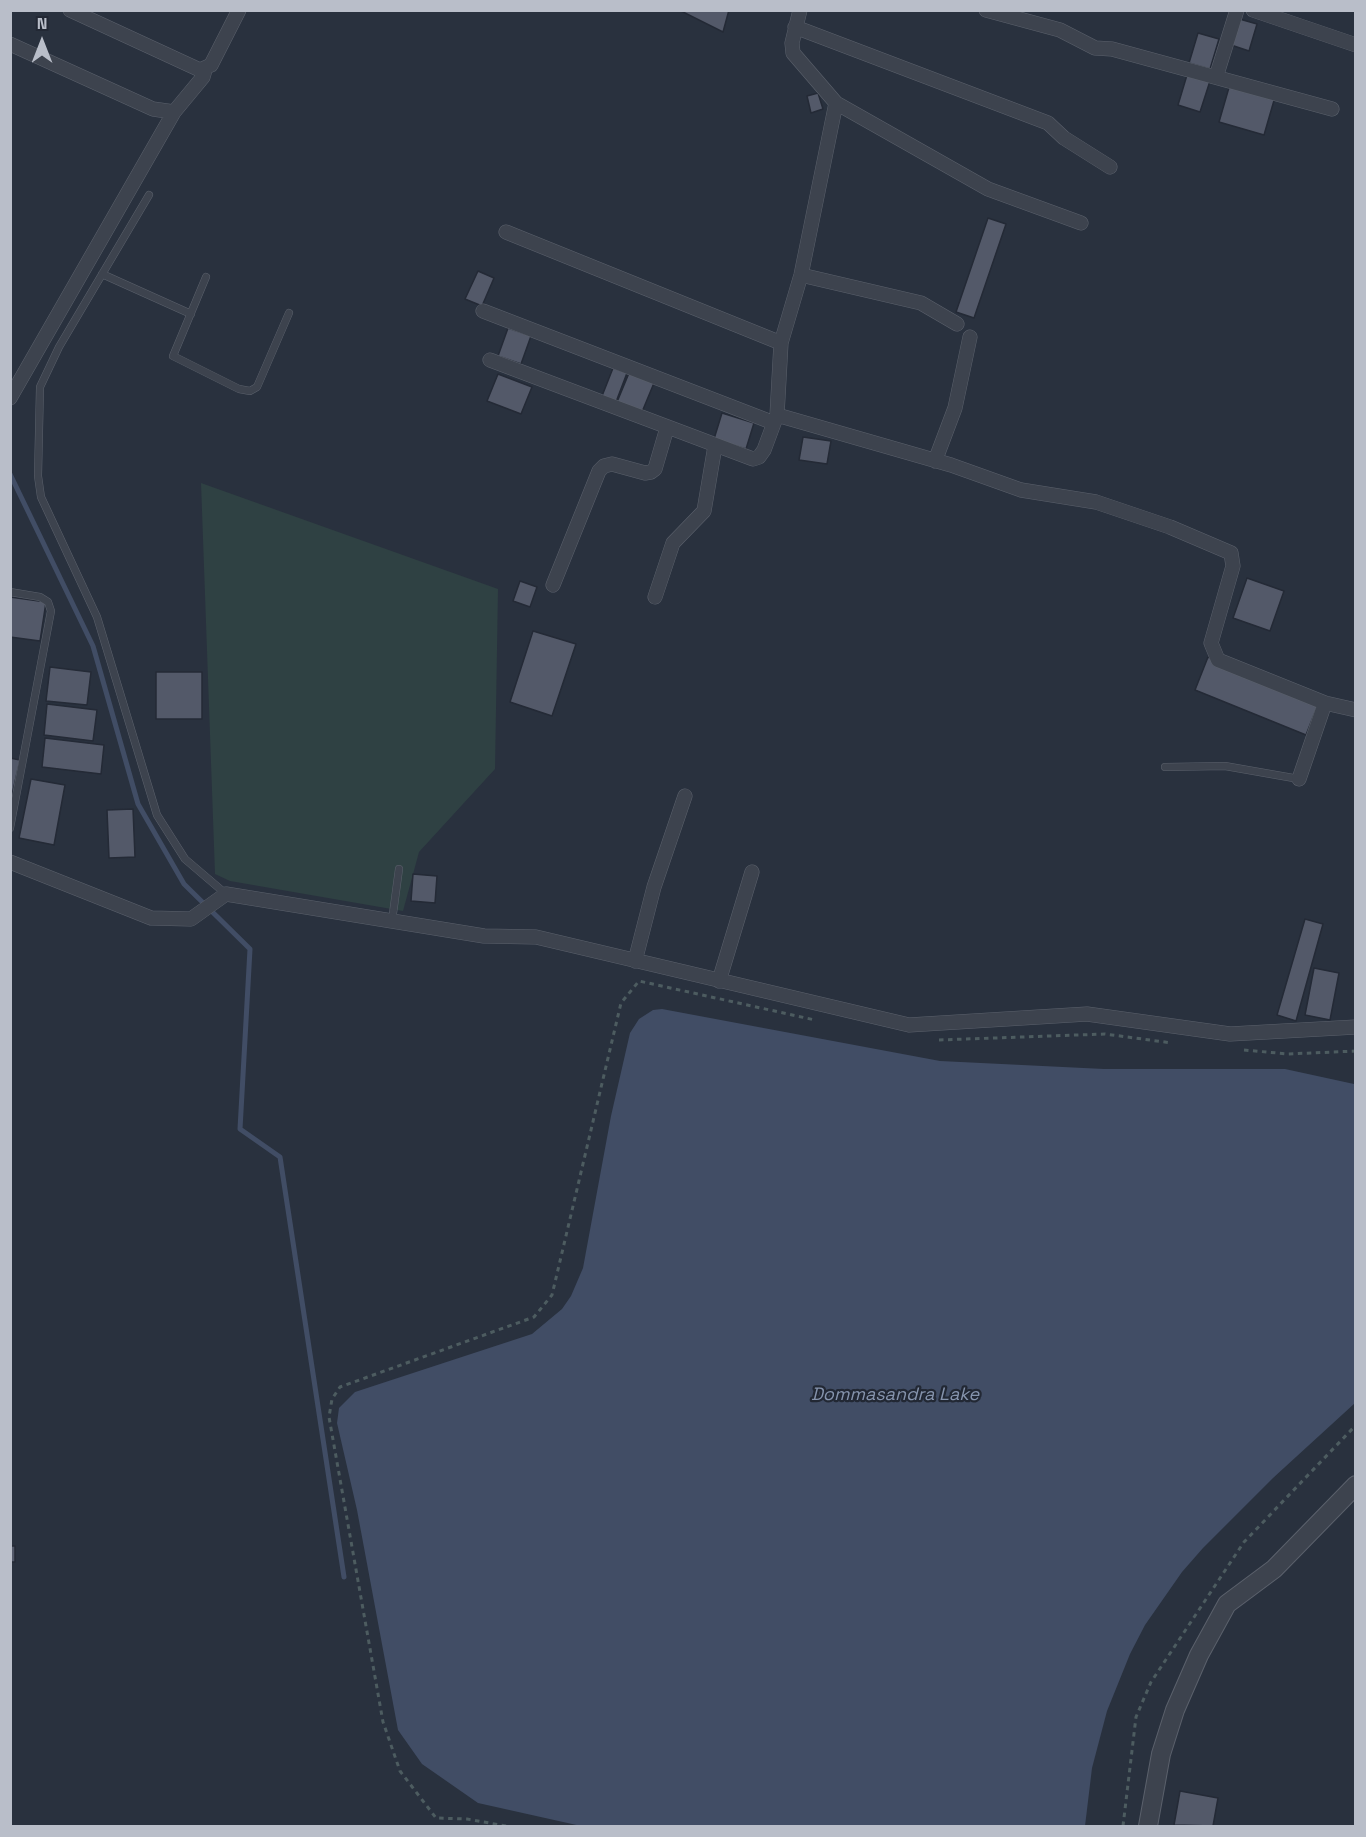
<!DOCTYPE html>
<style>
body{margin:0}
#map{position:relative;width:1366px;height:1837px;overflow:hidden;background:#29313e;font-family:"Space Grotesk",sans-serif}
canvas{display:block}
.frame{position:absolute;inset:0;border:12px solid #b9bec9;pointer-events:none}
.north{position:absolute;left:12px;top:12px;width:60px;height:60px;-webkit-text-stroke:4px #222834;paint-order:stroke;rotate:0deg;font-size:16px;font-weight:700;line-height:24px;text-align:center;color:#b9bec9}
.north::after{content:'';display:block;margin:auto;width:21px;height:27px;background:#b9bec9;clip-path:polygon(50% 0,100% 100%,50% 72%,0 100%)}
</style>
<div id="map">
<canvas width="1366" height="1837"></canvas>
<div class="frame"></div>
<div class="north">N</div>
</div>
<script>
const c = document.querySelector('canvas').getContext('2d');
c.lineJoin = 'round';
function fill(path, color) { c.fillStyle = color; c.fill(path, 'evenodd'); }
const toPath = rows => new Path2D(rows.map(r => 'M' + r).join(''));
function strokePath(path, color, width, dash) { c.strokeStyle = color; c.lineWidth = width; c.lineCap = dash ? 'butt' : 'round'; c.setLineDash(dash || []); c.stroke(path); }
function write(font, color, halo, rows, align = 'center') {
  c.font = font + ' "Space Grotesk",sans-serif'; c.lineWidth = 4.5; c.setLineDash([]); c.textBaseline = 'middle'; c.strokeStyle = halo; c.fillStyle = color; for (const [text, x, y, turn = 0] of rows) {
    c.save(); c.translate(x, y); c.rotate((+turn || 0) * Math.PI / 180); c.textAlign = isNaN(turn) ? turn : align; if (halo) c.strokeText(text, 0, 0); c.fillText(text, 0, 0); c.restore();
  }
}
const green = toPath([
 [201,483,498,589,495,769,419,852,403,911,230,881,215,874]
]);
const water = toPath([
 [662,1009,940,1061,1104,1069,1285,1069,1354,1084,1355,1403,1273,1478,1203,1548,1182,1572,1145,1625,1130,1654,1107,1711,1092,1768,1085,1826,581,1826,478,1803,422,1764,398,1730,357,1510,337,1423,339,1408,355,1392,532,1334,562,1309,571,1296,583,1268,611,1116,630,1033,639,1019,653,1010]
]);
const stream = toPath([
 [10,474,93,646,138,804,184,884,250,949,240,1129,280,1157,344,1577]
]);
const building = toPath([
 [679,10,729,10,723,32,679,10],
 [1236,18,1257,24,1249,51,1228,44,1236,18],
 [1198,33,1219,39,1210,69,1189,63,1198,33],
 [1187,75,1210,81,1200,112,1178,105,1187,75],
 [1230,84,1275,97,1264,135,1219,122,1230,84],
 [818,93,823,109,811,113,807,96,818,93],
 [988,218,1006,224,974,318,956,312,988,218],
 [478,271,494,278,482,306,465,299,478,271],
 [508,328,531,336,521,364,498,356,508,328],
 [613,368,627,373,616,402,602,396,613,368],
 [629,373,654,383,642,412,617,402,629,373],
 [498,374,532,387,521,414,487,401,498,374],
 [722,413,754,423,746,449,714,439,722,413],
 [803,437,831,441,827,464,799,460,803,437],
 [1247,578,1284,591,1270,631,1233,618,1247,578],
 [520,581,537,587,530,607,513,601,520,581],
 [10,597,46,602,40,641,10,637,10,597],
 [533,631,576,644,552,716,510,702,533,631],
 [1208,657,1319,702,1306,735,1195,690,1208,657],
 [50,667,91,672,87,705,46,701,50,667],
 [156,672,202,672,202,719,156,719,156,672],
 [47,704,97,710,93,741,44,735,47,704],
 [45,738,104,745,101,774,42,767,45,738],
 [10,758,20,760,10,804,10,758],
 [31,779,65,785,54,845,19,838,31,779],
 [133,809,135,857,109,858,107,810,133,809],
 [413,874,437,876,435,903,411,901,413,874],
 [1305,919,1323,924,1296,1021,1277,1015,1305,919],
 [1314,968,1339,973,1330,1020,1305,1015,1314,968],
 [10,1546,15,1546,15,1562,10,1562,10,1546],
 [1180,1791,1218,1798,1213,1826,1174,1825,1180,1791]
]);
const path = toPath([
 [939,1040,1105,1034,1172,1043],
 [1244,1050,1288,1054,1356,1051],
 [506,1826,467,1819,436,1818,400,1771,383,1722,329,1417,332,1399,340,1387,534,1317,552,1295,621,1003,639,981,815,1020],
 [1123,1826,1136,1717,1151,1682,1244,1542,1356,1425]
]);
const service = toPath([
 [149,195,59,347,40,387,38,476,41,497,97,617,157,815,185,859,226,894],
 [102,274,191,314],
 [206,277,173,356,239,389,250,391,257,387,289,313],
 [10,592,40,597,48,602,51,611,10,828],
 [1165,767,1225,766,1299,779],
 [392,921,399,869]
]);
const minor = toPath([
 [70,10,200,70,211,65,239,10],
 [800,10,792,43,793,53,836,103,988,189,1081,223],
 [986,10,1060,30,1095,48,1112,49,1332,109],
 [1253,10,1356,45],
 [795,27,1048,123,1064,138,1110,167],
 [10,44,153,109,174,112],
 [1216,77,1237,10],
 [836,103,801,275,781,343,777,415,951,465,1021,490,1096,502,1170,527,1231,553,1233,566,1211,643,1218,660,1325,703,1356,710],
 [506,232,781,343],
 [801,275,921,303,957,324],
 [483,311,774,423],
 [490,360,753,459,759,457,764,450,777,415],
 [10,398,174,112,203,77,205,70],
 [935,461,955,408,970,337],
 [553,585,599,471,604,466,612,464,645,473,651,472,655,469,667,428],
 [655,597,673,543,704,511,715,446],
 [1299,779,1325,703],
 [10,862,151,918,191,919,226,894,484,936,536,937,909,1025,1087,1014,1230,1034,1356,1027],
 [635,961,654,887,685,796],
 [719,981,752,872]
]);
const tertiary = toPath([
 [1148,1826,1161,1754,1175,1710,1199,1655,1227,1604,1274,1569,1356,1485]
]);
const waterNames = [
 ["Dommasandra Lake",895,1395]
];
fill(green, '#2f4143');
fill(water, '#414d65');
strokePath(stream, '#414d65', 5);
fill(building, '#535969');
strokePath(building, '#242a36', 1.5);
strokePath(service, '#5b616c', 8);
strokePath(minor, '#5b616c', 15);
strokePath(tertiary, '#5b616c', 20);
strokePath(path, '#4d5c60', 3, [4.5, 4.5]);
strokePath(service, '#3d434e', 7);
strokePath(minor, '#3d434e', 14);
strokePath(tertiary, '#3d434e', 18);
write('italic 18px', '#8593ac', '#222834', waterNames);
</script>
